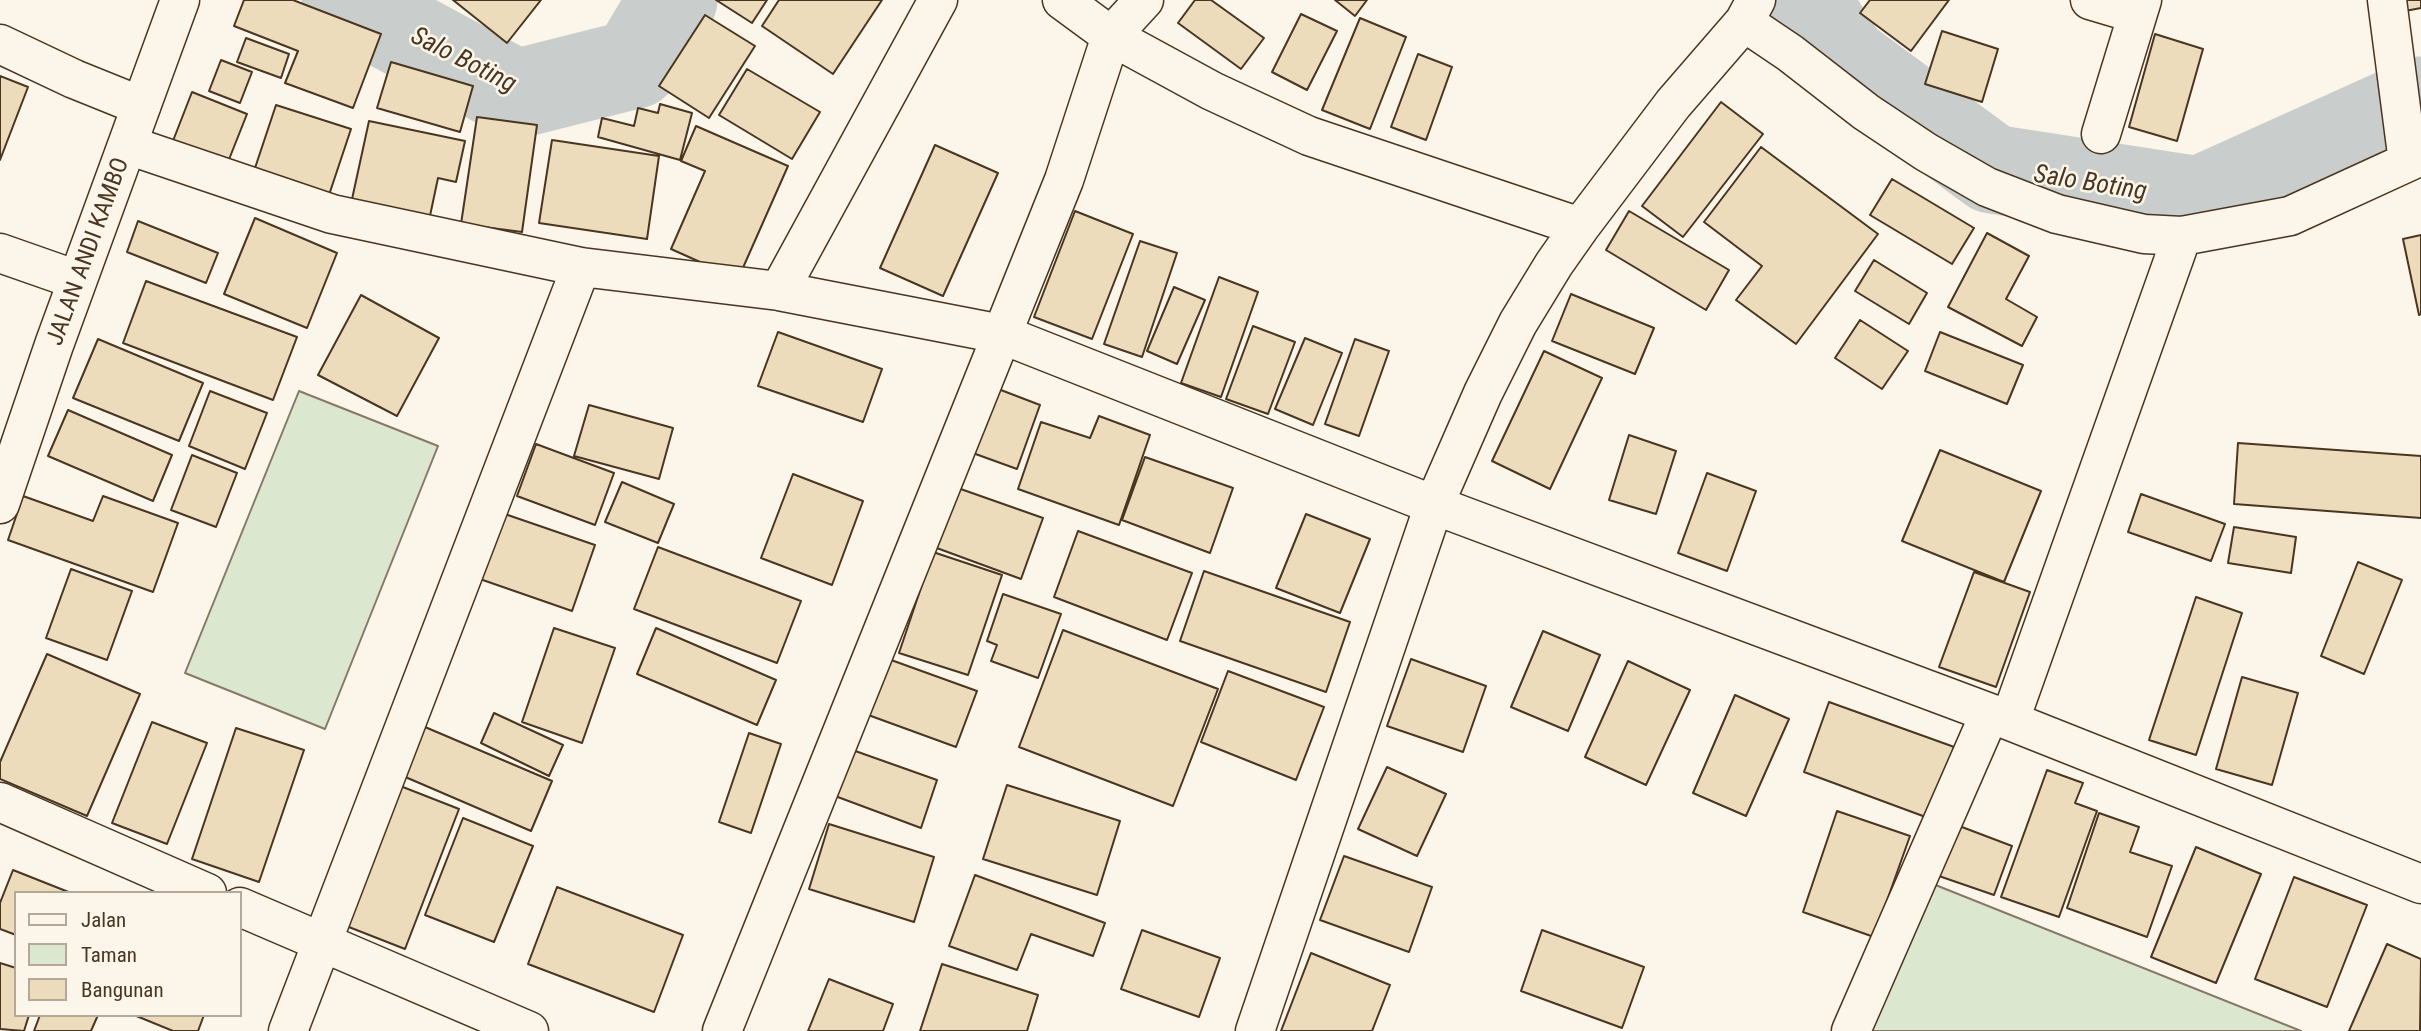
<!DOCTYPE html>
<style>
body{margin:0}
#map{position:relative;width:2421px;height:1031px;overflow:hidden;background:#fbf6e9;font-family:"Roboto Condensed",sans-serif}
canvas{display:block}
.legend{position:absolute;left:14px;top:891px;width:228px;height:126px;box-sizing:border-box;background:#fbf6e9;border:2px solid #b4a999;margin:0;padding:9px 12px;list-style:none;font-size:21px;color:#4a3520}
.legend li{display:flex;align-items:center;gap:14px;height:35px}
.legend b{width:35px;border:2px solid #b4a999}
</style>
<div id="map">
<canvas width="2421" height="1031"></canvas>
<ul class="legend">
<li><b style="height:9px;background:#fbf6e9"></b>Jalan</li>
<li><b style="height:19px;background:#dce7d0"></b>Taman</li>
<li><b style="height:19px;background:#ecdcbc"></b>Bangunan</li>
</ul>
</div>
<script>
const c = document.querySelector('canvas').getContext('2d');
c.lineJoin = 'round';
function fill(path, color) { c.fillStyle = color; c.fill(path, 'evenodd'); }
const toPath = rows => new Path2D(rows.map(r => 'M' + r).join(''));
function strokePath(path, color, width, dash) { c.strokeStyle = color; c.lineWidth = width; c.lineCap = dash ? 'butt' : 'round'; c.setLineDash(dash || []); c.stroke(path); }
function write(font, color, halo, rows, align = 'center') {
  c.font = font + ' "Roboto Condensed",sans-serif'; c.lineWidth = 5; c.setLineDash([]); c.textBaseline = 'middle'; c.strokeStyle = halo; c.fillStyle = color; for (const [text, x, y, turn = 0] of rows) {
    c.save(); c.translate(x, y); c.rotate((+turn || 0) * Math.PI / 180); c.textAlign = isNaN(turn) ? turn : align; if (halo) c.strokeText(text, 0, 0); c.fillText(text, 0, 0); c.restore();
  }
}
const green = toPath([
 [299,391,438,446,325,729,185,673,299,391],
 [1928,882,2301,1031,1870,1031,1928,882]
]);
const river = toPath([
 [346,0,354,6,516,94,635,64,673,0],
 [1805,0,1844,60,1992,169,2199,201,2421,101]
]);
const building = toPath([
 [244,0,293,0,381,34,353,108,285,83,298,51,234,26,244,0],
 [453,0,541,0,507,43,453,0],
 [716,0,767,0,752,23,716,0],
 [779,0,882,0,833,74,762,26,779,0],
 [1195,0,1211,0,1264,38,1241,69,1178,23,1195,0],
 [1335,0,1367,0,1355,16,1335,0],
 [1870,0,1949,0,1911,51,1860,13,1870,0],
 [2403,0,2421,0,2421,8,2405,11,2403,0],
 [1301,14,1337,31,1307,90,1272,72,1301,14],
 [705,15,755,46,709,118,659,86,705,15],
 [1360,18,1406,37,1370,129,1322,110,1360,18],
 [1942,31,1998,49,1982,102,1925,84,1942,31],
 [2155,34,2203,49,2177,141,2129,127,2155,34],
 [246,38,289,54,281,78,237,62,246,38],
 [1418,54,1452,67,1426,140,1391,127,1418,54],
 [221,60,252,72,240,103,209,91,221,60],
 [391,62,473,86,460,132,377,108,391,62],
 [747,69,820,112,792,159,719,115,747,69],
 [0,76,28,87,0,160,0,76],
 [192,92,247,114,226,167,171,146,192,92],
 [1721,102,1763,134,1683,237,1642,206,1721,102],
 [660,104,692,113,680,160,598,137,602,118,634,126,638,108,658,113,660,104],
 [276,105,351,129,328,198,253,174,276,105],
 [477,117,537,125,522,232,461,224,477,117],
 [369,121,465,141,456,182,438,178,427,230,349,213,369,121],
 [696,126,788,166,738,279,671,249,705,171,681,161,696,126],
 [552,140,659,156,647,239,539,223,552,140],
 [935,145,998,173,943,296,880,268,935,145],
 [1761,147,1878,234,1796,344,1736,300,1762,266,1704,222,1761,147],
 [1892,179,1974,228,1952,264,1870,215,1892,179],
 [1075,211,1133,234,1092,339,1034,317,1075,211],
 [1629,211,1729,270,1706,310,1606,250,1629,211],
 [255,218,337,253,307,328,224,294,255,218],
 [138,221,218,253,206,283,127,252,138,221],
 [1987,233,2029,256,2006,299,2037,317,2022,346,1948,307,1987,233],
 [2421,235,2421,314,2419,315,2403,239,2421,235],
 [1140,241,1177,253,1142,357,1104,344,1140,241],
 [1874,260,1927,293,1909,324,1855,291,1874,260],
 [1219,277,1258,292,1221,397,1181,383,1219,277],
 [146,281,297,337,273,400,123,343,146,281],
 [1174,287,1205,300,1177,364,1147,351,1174,287],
 [1571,294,1654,328,1635,374,1552,341,1571,294],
 [361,295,439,338,397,416,318,375,361,295],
 [1860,320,1908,351,1882,389,1835,358,1860,320],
 [1253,326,1295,342,1268,414,1226,399,1253,326],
 [778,332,882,369,863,422,758,386,778,332],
 [1940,332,2023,365,2007,404,1925,371,1940,332],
 [1305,338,1342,353,1313,425,1275,409,1305,338],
 [98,339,203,383,179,441,73,398,98,339],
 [1355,339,1389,351,1359,436,1325,424,1355,339],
 [1544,351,1602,378,1550,489,1492,461,1544,351],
 [993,387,1040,405,1017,469,970,452,993,387],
 [210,391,267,413,245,469,189,446,210,391],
 [589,405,673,428,659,479,574,456,589,405],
 [68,410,172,455,153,501,48,456,68,410],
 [1099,416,1150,435,1119,525,1018,489,1041,422,1090,438,1099,416],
 [1629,435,1676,451,1656,514,1609,500,1629,435],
 [2238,443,2421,456,2421,518,2234,504,2238,443],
 [536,444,614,473,595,525,517,496,536,444],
 [1940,450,2041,491,2004,582,1902,541,1940,450],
 [192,455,237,473,216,527,171,510,192,455],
 [1145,457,1233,488,1210,553,1122,520,1145,457],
 [1707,473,1756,491,1727,571,1678,553,1707,473],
 [793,474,863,501,832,585,761,558,793,474],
 [622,482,674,504,658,543,605,522,622,482],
 [955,487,1043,518,1021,579,934,547,955,487],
 [2141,494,2225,524,2211,561,2128,532,2141,494],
 [23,496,93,521,103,496,178,523,153,592,8,540,23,496],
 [499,512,595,545,572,611,477,578,499,512],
 [1306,514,1370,539,1340,613,1276,588,1306,514],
 [2234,527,2296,537,2291,573,2228,563,2234,527],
 [1078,531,1192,573,1167,640,1054,597,1078,531],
 [658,547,801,601,777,663,634,609,658,547],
 [933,552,1002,575,968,675,899,653,933,552],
 [2358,562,2402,580,2364,674,2321,656,2358,562],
 [71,569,132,591,107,660,46,638,71,569],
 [1204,571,1350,622,1326,692,1180,641,1204,571],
 [1974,572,2030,592,1996,687,1939,667,1974,572],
 [1003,594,1061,614,1038,678,991,661,997,645,987,641,1003,594],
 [2196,597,2242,613,2196,755,2149,740,2196,597],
 [554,628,615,648,582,743,522,722,554,628],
 [656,628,776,680,757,725,637,674,656,628],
 [1063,630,1218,689,1173,806,1019,747,1063,630],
 [1543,631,1600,655,1568,731,1511,707,1543,631],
 [47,654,140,694,87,816,0,779,0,762,47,654],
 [880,656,977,691,956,747,860,712,880,656],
 [1411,659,1486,686,1463,752,1387,726,1411,659],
 [1628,661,1690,690,1646,785,1585,757,1628,661],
 [1228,671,1324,707,1296,780,1201,742,1228,671],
 [2242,677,2298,693,2272,785,2216,769,2242,677],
 [1735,695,1789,719,1746,816,1693,793,1735,695],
 [1829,702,1957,748,1931,819,1804,772,1829,702],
 [494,713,563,745,549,776,481,743,494,713],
 [152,722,207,743,167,844,112,823,152,722],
 [425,727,552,781,531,831,403,776,425,727],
 [236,728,304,750,259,882,192,859,236,728],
 [749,733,781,744,751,833,719,822,749,733],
 [844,747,937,780,921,828,827,793,844,747],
 [1387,767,1446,794,1417,856,1358,829,1387,767],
 [2047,770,2083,783,2075,803,2097,811,2059,917,2001,897,2047,770],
 [385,780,459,809,405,949,331,920,385,780],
 [1007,785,1120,821,1097,895,983,859,1007,785],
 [1837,811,1910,836,1874,937,1803,912,1837,811],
 [2099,813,2139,827,2130,852,2172,866,2147,937,2067,908,2099,813],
 [463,818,533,846,494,942,425,915,463,818],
 [829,824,934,857,914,922,809,889,829,824],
 [1954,824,2012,846,1994,895,1936,875,1954,824],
 [2196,847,2261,874,2216,983,2151,957,2196,847],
 [1344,856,1432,887,1409,952,1320,920,1344,856],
 [13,870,71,893,16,893,16,935,0,929,0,903,13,870],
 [975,875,1105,923,1093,956,1031,934,1017,970,949,946,975,875],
 [2294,877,2367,905,2327,1007,2255,979,2294,877],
 [557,887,683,935,654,1012,528,964,557,887],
 [1142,930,1220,958,1199,1017,1121,989,1142,930],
 [1542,930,1644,967,1622,1028,1521,991,1542,930],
 [2387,944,2421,959,2420,1031,2349,1031,2387,944],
 [1311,953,1390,985,1372,1031,1281,1031,1311,953],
 [0,963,16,968,16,1015,29,1015,24,1031,0,1029,0,963],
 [942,964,1038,995,1027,1031,920,1031,942,964],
 [829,979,893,1004,883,1031,808,1031,829,979],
 [40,1015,98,1015,91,1031,34,1031,40,1015],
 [134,1015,204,1015,198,1031,173,1031,134,1015]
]);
const street = toPath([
 [1062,0,1111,36,1212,91,1309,136,1580,227,1554,264,1518,323,1483,393,1434,505,1255,1031],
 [2090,0,2137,14],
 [2387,0,2408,162],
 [1744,22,1790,53,1866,112,1926,152,1987,187,2057,214,2144,234,2182,236,2290,216,2421,156],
 [0,44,74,79,141,106],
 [2101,134,2142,0],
 [128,145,332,214,581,267,779,291,1001,334,1434,505,1990,713,2421,884],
 [1580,227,1673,104,1744,22,1756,0],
 [0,253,77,280],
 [779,291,938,0],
 [2010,720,2182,236],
 [0,802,207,893],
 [240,907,529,1031],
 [288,1031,581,267],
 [722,1031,1064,180,1111,36,1144,0],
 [1851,1031,1990,713]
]);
const secondary = toPath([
 [0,504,54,345,180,0]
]);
const streetNames = [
 ["JALAN ANDI KAMBO",89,252,-70]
];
const waterNames = [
 ["Salo Boting",463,61,27],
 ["Salo Boting",2090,184,9]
];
fill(green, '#dce7d0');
strokePath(green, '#887966', 2);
strokePath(river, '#c9cecd', 89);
fill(building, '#ecdcbc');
strokePath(building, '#4a3520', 2);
strokePath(street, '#4a3520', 41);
strokePath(secondary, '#4a3520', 41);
strokePath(street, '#fbf6e9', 38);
strokePath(secondary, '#fbf6e9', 38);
write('24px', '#4a3520', '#fbf6e9', streetNames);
write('italic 26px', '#4a3520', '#fbf6e9', waterNames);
</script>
